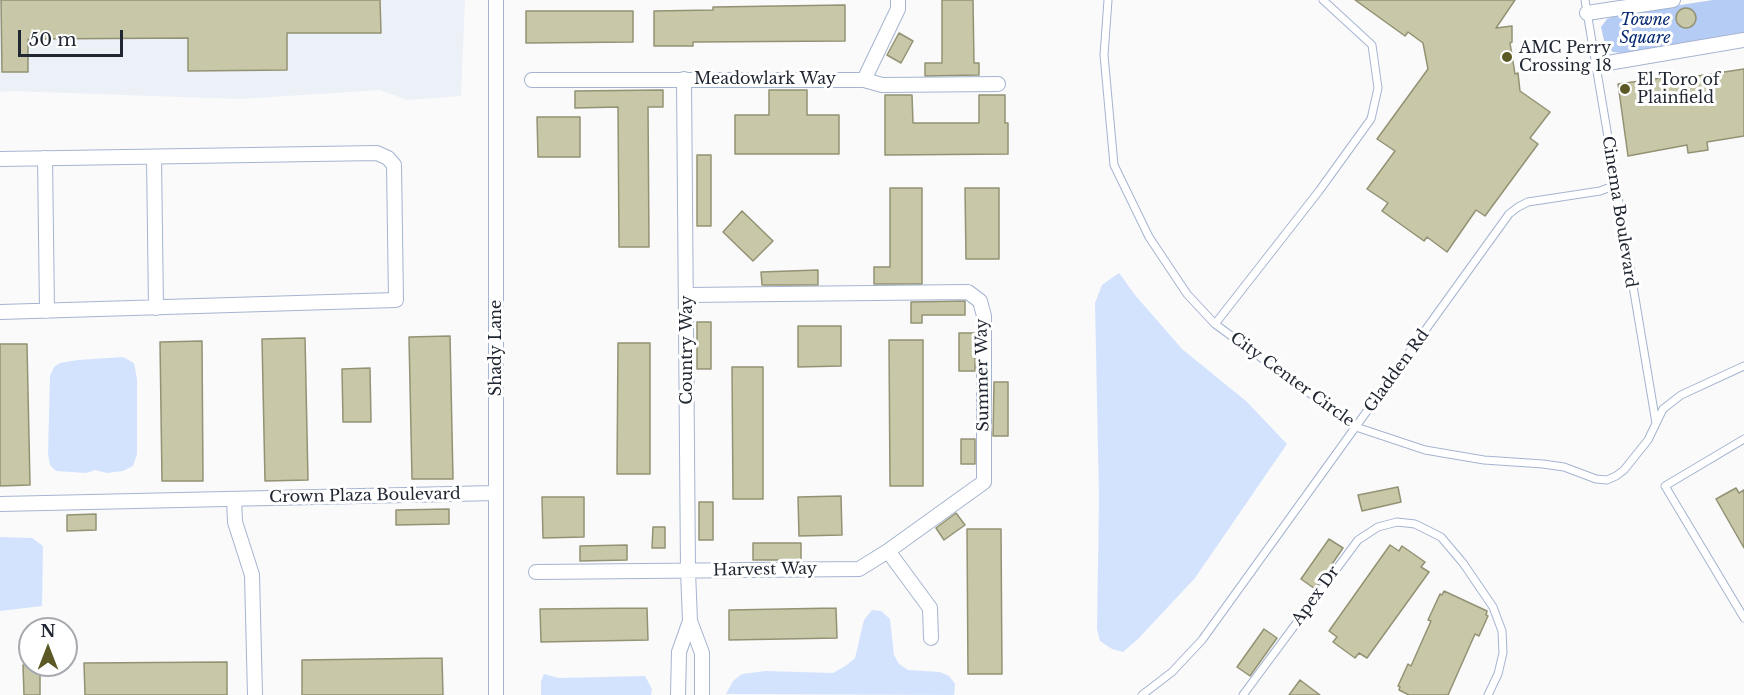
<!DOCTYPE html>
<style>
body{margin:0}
#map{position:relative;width:1744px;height:695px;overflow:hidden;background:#fafafa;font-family:"Libre Baskerville",serif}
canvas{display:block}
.north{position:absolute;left:18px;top:617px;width:60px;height:60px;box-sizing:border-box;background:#fff;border:2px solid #a6a9ad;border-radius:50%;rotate:0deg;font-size:16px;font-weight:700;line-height:24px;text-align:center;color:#212732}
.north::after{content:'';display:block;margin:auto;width:21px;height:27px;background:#5b5926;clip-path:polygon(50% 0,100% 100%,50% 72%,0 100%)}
.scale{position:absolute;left:18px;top:30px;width:105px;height:27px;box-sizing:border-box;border:3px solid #212732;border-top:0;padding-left:8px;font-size:18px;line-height:21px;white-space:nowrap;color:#212732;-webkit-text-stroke:4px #fff;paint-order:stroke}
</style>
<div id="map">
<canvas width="1744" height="695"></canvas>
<div class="north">N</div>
<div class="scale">50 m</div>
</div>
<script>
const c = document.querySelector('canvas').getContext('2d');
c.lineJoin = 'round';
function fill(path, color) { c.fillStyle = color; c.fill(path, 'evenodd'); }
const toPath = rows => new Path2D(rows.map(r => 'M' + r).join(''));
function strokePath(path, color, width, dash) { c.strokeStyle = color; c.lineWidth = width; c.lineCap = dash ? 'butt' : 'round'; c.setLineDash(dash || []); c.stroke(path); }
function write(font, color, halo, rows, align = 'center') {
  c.font = font + ' "Libre Baskerville",serif'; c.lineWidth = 6; c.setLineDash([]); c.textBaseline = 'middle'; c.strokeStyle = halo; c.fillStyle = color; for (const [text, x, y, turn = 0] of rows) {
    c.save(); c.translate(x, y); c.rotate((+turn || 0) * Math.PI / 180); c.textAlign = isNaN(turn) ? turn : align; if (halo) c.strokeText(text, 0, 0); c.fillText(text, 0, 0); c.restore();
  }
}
const built = toPath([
 [0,0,465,0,461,96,407,100,380,90,240,99,9,91,0,92]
]);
const green = toPath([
 [1713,0,1744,0,1744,33,1622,53,1613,52,1605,45,1601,27,1607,19,1621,14]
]);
const water = toPath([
 [1119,273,1135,295,1182,349,1246,401,1287,444,1195,578,1138,639,1123,652,1112,649,1100,641,1097,629,1099,499,1095,303,1102,285],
 [123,357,134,363,137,379,137,454,133,466,123,471,107,473,95,470,86,473,56,471,50,465,48,454,50,376,54,367,60,363,78,360],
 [0,537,32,538,43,546,42,606,0,611],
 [872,610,881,611,890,619,894,655,899,664,908,670,940,672,949,676,955,684,954,695,726,694,733,681,742,674,766,671,833,673,847,665,855,658,864,620],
 [544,674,559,678,645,676,652,689,651,695,541,695,541,681]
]);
const building = toPath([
 [1,0,380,0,381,33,287,33,287,70,188,71,188,38,28,39,28,72,2,72,1,0],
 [942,0,973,0,974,63,979,63,979,75,925,76,925,63,942,63,942,0],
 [1355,0,1515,0,1496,28,1512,26,1512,42,1510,43,1515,74,1518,73,1520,91,1550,112,1530,138,1538,144,1485,216,1476,210,1447,252,1427,237,1424,241,1382,211,1388,203,1367,189,1395,151,1377,139,1428,69,1423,43,1408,32,1405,36,1355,0],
 [845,5,845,41,693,42,693,46,654,46,654,11,713,10,713,7,845,5],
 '1676 18a10 10 0 1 1 20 0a10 10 0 1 1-20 0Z',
 [526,11,633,11,633,42,526,43,526,11],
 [899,33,913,41,901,63,887,55,899,33],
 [1744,69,1744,136,1707,142,1708,150,1688,153,1687,145,1628,156,1618,84,1684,75,1684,78,1744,69],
 [663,90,663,107,648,107,649,247,619,247,618,107,575,108,575,91,663,90],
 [769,90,807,90,807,115,839,115,839,154,735,154,735,115,769,115,769,90],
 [885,95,912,95,913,123,979,123,979,95,1005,95,1005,123,1008,123,1008,154,885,155,885,95],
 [537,117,580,117,580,157,538,157,537,117],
 [697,155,711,155,711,226,697,226,697,155],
 [890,188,922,188,922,284,874,284,874,267,890,267,890,188],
 [965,188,999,188,999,259,966,259,965,188],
 [742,211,773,241,753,261,723,232,742,211],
 [818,270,818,285,762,285,761,272,818,270],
 [965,301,965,315,922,315,922,323,911,323,911,302,965,301],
 [697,322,711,322,711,369,697,369,697,322],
 [798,326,841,326,841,366,798,367,798,326],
 [959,333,975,333,975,371,959,371,959,333],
 [450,336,453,479,412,479,409,337,450,336],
 [305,338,308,480,265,481,262,339,305,338],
 [889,340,923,340,923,486,890,486,889,340],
 [202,341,203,481,162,481,160,342,202,341],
 [618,343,650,343,650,474,617,474,618,343],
 [0,344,27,344,30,485,0,486,0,344],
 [732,367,763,367,763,499,733,499,732,367],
 [370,368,371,422,343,422,342,369,370,368],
 [994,382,1008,382,1008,436,993,436,994,382],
 [961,439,975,439,975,464,961,464,961,439],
 [1398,487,1401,502,1362,511,1358,495,1398,487],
 [1736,488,1739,493,1744,490,1744,548,1716,499,1736,488],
 [841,496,842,535,799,536,798,497,841,496],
 [542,497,584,497,584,537,543,538,542,497],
 [699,502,713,502,713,540,699,540,699,502],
 [449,509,449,524,396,525,396,510,449,509],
 [956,513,965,525,944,540,936,528,956,513],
 [96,514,96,530,67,531,67,515,96,514],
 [653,527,665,527,665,548,652,548,653,527],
 [967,529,1001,529,1002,674,968,674,967,529],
 [1329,539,1343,548,1315,589,1301,579,1329,539],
 [753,543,801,543,801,560,753,560,753,543],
 [627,545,627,560,580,561,580,546,627,545],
 [1390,545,1399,551,1402,546,1425,562,1421,567,1429,572,1367,658,1359,653,1355,658,1333,642,1337,637,1329,631,1390,545],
 [1444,591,1487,611,1486,615,1488,616,1479,636,1475,634,1448,695,1409,695,1399,690,1400,687,1398,686,1408,664,1411,666,1431,621,1428,620,1440,594,1442,595,1444,591],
 [647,608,648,640,541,642,540,609,647,608],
 [836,608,837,638,729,640,729,610,836,608],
 [1264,629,1277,638,1250,676,1237,667,1264,629],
 [442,658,443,695,302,695,302,660,442,658],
 [227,662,227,695,85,695,84,663,227,662],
 [23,665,40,665,40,695,24,695,23,665],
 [1300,680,1320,695,1289,695,1300,680]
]);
const service = toPath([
 [1108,0,1104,55,1114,165,1149,237,1187,294,1215,324,1356,427,1425,450,1484,460,1543,464,1564,467,1596,479,1607,480,1616,476,1624,470,1648,440,1663,409,1681,395,1744,366],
 [1585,0,1656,423],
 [1215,324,1319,191,1371,119,1378,88,1372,45,1323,0],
 [1744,439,1665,486,1744,618],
 [1142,695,1172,672,1202,640,1509,214,1518,207,1528,202,1600,191,1616,185],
 [1243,695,1358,540,1378,527,1397,522,1415,524,1441,537,1463,563,1493,607,1502,631,1503,653,1498,674,1488,695]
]);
const minor = toPath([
 [496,0,496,695],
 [1587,13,1673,0],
 [1596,65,1744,40],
 [684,79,688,571,690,621,702,653,702,695],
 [532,80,864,80,882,85,998,84],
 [864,80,898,9,898,0],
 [154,157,156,308],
 [45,158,47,311],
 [0,159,377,153,388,158,394,165,396,300,0,312],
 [234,499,235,522,252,575,255,695],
 [0,504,496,493],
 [888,551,930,608,931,638],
 [536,572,859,569,888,551,984,482,984,316,980,301,968,292,687,295],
 [678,695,679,652,690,621]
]);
const markers = [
 [1507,57,6,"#5b5926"],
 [1625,89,6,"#5b5926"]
];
const parkNames = [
 ["Towne",1645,20],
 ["Square",1645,38]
];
const poiNames = [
 ["AMC Perry",1519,48],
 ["Crossing 18",1519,66],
 ["El Toro of",1637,80],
 ["Plainfield",1637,98]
];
const streetNames = [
 ["Meadowlark Way",765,79],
 ["Cinema Boulevard",1619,212,81],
 ["Shady Lane",496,348,-90],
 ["Country Way",687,350,-90],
 ["Gladden Rd",1397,371,-54],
 ["Summer Way",983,375,-91],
 ["City Center Circle",1292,380,36],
 ["Crown Plaza Boulevard",365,496,-1],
 ["Harvest Way",765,570,-1],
 ["Apex Dr",1316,596,-54]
];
fill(built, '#ecf0f7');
fill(green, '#b5ccf4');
fill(water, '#d3e3fe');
fill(building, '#c8c8a8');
strokePath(building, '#939274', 1.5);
strokePath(service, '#a5b4d0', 9);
strokePath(minor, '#a5b4d0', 16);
strokePath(service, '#fff', 7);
strokePath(minor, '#fff', 14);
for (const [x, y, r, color] of markers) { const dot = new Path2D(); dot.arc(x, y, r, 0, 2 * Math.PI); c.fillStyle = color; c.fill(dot); strokePath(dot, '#fff', 2); }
write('italic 16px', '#032770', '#fff', parkNames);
write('16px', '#212732', '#fff', poiNames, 'left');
write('16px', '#212732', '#fff', streetNames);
</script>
